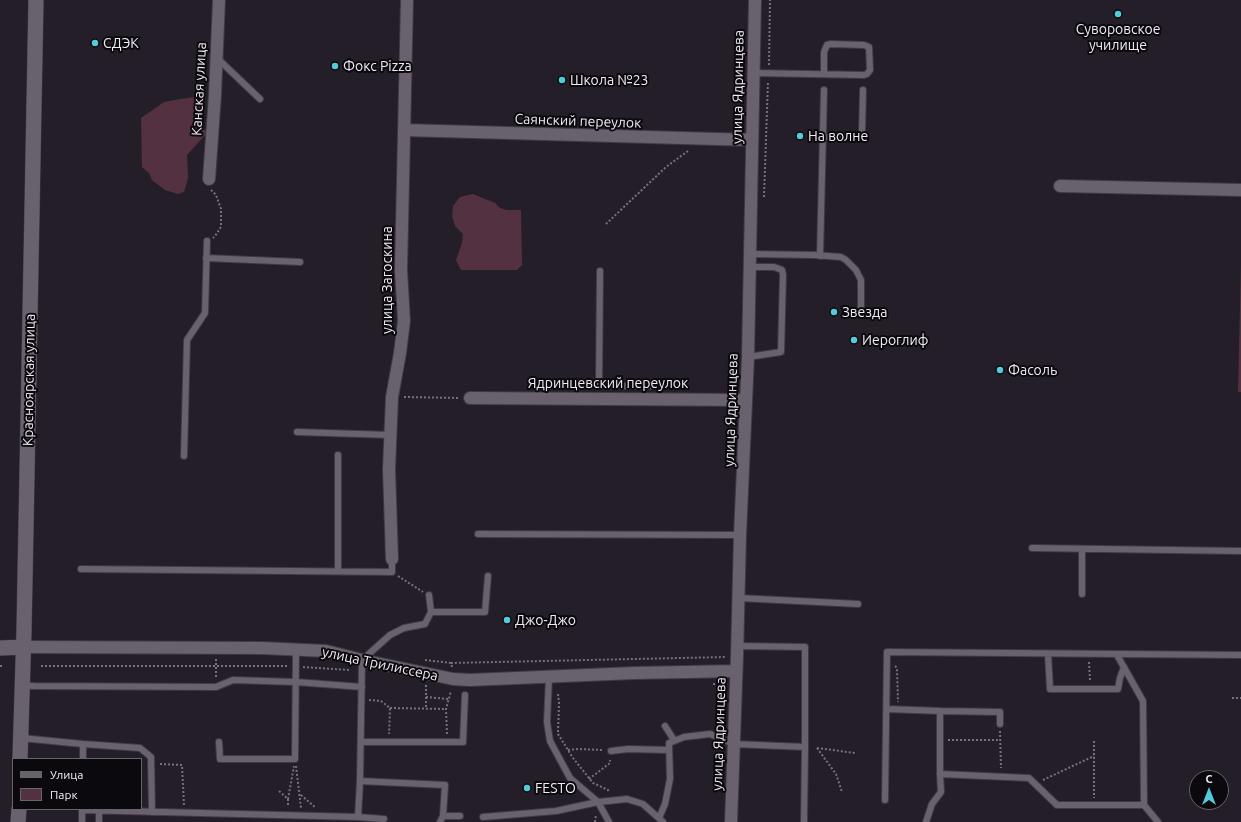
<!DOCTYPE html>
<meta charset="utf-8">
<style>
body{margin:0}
#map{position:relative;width:1241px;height:822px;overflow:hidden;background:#241e28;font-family:Ubuntu,sans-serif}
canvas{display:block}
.legend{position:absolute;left:12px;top:758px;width:130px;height:52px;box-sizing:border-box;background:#0c090e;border:1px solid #67646a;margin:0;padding:5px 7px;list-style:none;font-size:12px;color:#f0ecf3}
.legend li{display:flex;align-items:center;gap:8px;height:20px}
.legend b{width:20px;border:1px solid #67646a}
.north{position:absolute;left:1189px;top:770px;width:40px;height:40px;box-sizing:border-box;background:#0c090e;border:1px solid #67646a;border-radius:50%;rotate:0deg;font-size:11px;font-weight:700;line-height:16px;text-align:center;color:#f0ecf3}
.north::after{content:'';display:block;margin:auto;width:14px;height:18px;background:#53cbdb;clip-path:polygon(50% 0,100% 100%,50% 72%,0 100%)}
</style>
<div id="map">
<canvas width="1241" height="822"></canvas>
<ul class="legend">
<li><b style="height:5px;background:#69626e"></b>Улица</li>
<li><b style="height:11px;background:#543141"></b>Парк</li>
</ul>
<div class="north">С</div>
</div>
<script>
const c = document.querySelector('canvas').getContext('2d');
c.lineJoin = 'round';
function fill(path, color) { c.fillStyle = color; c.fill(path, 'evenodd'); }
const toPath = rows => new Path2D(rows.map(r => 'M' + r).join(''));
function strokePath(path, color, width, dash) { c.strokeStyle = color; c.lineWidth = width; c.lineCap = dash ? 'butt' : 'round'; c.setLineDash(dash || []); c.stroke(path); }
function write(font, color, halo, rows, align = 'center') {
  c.font = font + ' Ubuntu,sans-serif'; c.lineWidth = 4; c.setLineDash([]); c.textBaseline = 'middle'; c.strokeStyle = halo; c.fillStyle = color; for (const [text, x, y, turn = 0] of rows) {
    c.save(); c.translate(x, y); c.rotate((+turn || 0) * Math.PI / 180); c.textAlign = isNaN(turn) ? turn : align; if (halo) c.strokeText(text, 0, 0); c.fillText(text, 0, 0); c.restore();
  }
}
const green = toPath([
 [194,97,203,110,196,119,207,133,187,155,188,178,184,192,178,194,165,190,152,180,149,173,142,167,141,118,164,102,180,99],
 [473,194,495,203,500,208,506,210,521,210,522,265,517,270,461,270,456,260,462,243,463,234,455,226,452,216,453,206,460,197],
 [1241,262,1241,392,1238,392]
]);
const path = toPath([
 [769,65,770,0],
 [211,190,216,195,221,209,221,227,215,236,213,238],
 [764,197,768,81],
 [606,224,666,167,688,151],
 [404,397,459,398],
 [398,576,423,592],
 [425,660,451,663],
 [1089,662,1090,681],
 [0,666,3,666],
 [41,666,216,666,216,659],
 [895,666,897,668,898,702],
 [303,667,350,670],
 [452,667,451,663,726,657],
 [216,677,216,666,289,666],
 [713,684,721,684,721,683],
 [426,685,426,709],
 [558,694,559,703,558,734,573,758,593,783,608,790,609,792],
 [426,697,448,699],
 [1232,698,1241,698],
 [369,700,381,701,390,708,389,734],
 [390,708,446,709],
 [1000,731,1001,768],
 [447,734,446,709,451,691],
 [948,740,1001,740],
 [1094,741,1094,798],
 [817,748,836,774,842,792],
 [817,748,855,753],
 [568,750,578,749,603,750],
 [160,764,182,765,184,805],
 [296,766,301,808],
 [589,779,610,763,610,760],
 [1043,780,1094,756],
 [279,791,288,799,294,766],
 [301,795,316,808],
 [288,799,288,807],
 [595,822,596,815]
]);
const service = toPath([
 [217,58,260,99],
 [754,73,864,75,867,74,870,70,869,47,864,45,831,44,827,45,824,52,824,74],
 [823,137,855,137,860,136,862,133,863,90],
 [751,254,814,255,841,257,846,260,856,270,861,280,861,310],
 [820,256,824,90],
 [206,258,300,262],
 [600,271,599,386,655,386],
 [748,357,781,352,783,275,782,270,774,267,750,267],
 [297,432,391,435],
 [338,455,338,571],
 [184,456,187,340,205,313,207,241],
 [478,534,740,535],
 [1032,548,1241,551],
 [81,569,392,572,392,559],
 [1082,594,1082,549],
 [429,595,431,612,425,624,404,628,390,635,362,660,360,781,445,785,443,816,440,822],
 [739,598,858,604],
 [431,612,485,612,488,576],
 [738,646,805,647,805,747,804,822],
 [1048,654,1050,689,1118,689,1120,678,1124,667],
 [1117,655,1143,701,1144,805,1158,822],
 [23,685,33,686,216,687,233,680,296,682,362,687],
 [887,709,940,711,940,774,1029,778,1057,805,1144,805],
 [940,711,1000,712,1000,724],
 [665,726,674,740],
 [21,738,83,744,83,759],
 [219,742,220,759,295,759,296,650],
 [361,742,463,742,465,695],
 [83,744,140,748,151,757,152,812],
 [611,751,628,749,669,750],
 [885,800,887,652,1241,655],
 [82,810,358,817,360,781],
 [99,810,99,822],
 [443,816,460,816],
 [358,817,384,819],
 [483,817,556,811,598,802,570,778,550,741,547,722,549,677],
 [659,818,665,804,670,779,669,743,684,737,710,734,734,744,805,747],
 [82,822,82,809],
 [609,822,598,802,627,799,643,804,663,822],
 [926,822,932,804,941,792,940,774]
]);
const minor = toPath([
 [404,130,752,140],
 [209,179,215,95,219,0],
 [1060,186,1241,190],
 [470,398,746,400],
 [392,559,389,469,392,397,400,353,404,321,401,270,407,0],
 [24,647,262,648,326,651,362,660,453,679,470,680,634,673,736,671],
 [731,822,737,657,740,535,748,357,755,0]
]);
const tertiary = toPath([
 [0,648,24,647],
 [20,759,24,631,36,0],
 [18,822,19,809]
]);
const markers = [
 [1118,14,4,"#53cbdb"],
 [95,43,4,"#53cbdb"],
 [335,66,4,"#53cbdb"],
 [562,80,4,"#53cbdb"],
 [800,136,4,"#53cbdb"],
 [834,312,4,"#53cbdb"],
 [854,340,4,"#53cbdb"],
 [1000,370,4,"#53cbdb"],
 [507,620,4,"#53cbdb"],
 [527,788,4,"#53cbdb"]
];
const poiNames = [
 ["Суворовское",1118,29,"center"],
 ["училище",1118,45,"center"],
 ["СДЭК",103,43],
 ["Фокс Pizza",343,66],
 ["Школа №23",570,80],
 ["На волне",808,136],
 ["Звезда",842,312],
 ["Иероглиф",862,340],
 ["Фасоль",1008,370],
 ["Джо-Джо",515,620],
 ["FESTO",535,788]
];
const streetNames = [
 ["улица Ядринцева",738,87,-89],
 ["Канская улица",199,89,-87],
 ["Саянский переулок",578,121,2],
 ["улица Загоскина",387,280,-90],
 ["Красноярская улица",29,380,-89],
 ["Ядринцевский переулок",608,383],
 ["улица Ядринцева",731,410,-88],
 ["улица Трилиссера",380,664,12],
 ["улица Ядринцева",719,734,-88]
];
fill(green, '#543141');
strokePath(service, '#3f3a43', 8);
strokePath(minor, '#3f3a43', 14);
strokePath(tertiary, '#3f3a43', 16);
strokePath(path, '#76717a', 2, [2, 2]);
strokePath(service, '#69626e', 6);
strokePath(minor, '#69626e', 12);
strokePath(tertiary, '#69626e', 15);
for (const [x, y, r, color] of markers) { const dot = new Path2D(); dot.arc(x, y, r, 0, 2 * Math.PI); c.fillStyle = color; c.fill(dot); strokePath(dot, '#0c090e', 1.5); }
write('14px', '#f0ecf3', '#0c090e', poiNames, 'left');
write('14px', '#f0ecf3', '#0c090e', streetNames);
</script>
